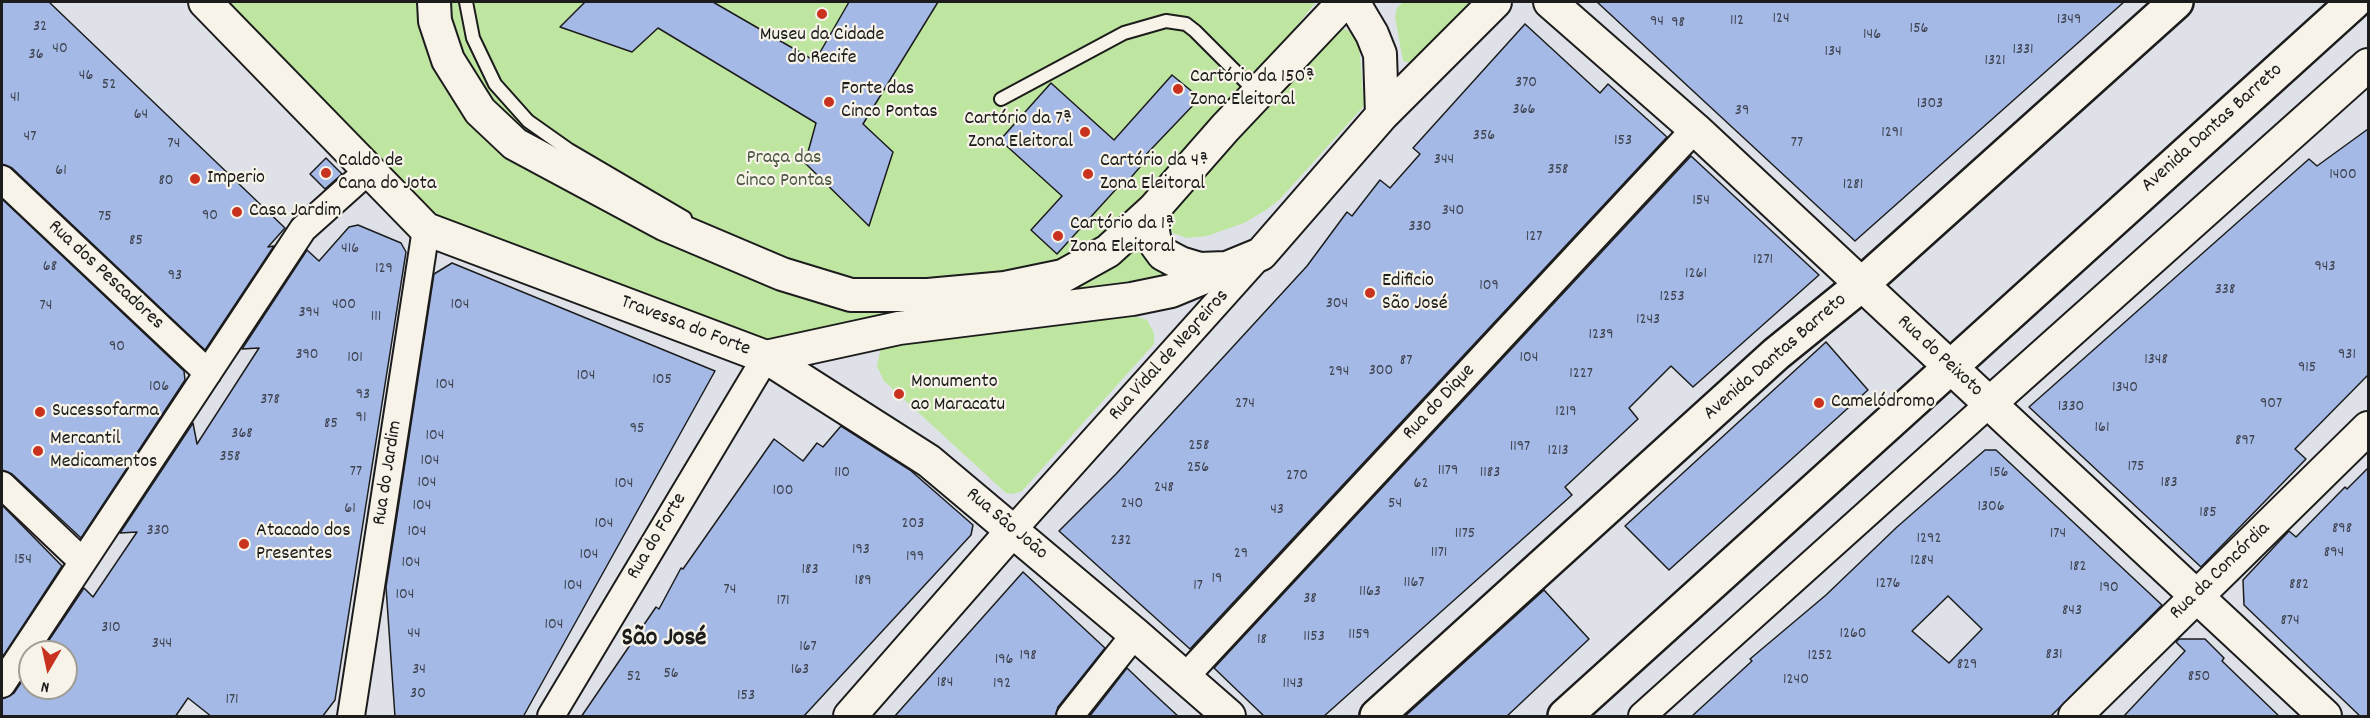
<!DOCTYPE html>
<meta charset="utf-8">
<style>
body{margin:0}
#map{position:relative;width:2370px;height:718px;overflow:hidden;background:#dee2e8;font-family:Dekko,sans-serif}
canvas{display:block}
.frame{position:absolute;inset:0;border:3px solid #1c1c1c;pointer-events:none}
.north{position:absolute;left:18px;top:640px;width:60px;height:60px;box-sizing:border-box;background:#f7f3e8;border:2px solid #9f9d96;border-radius:50%;rotate:189deg;font-size:16px;font-weight:700;line-height:24px;text-align:center;color:#1c1c1c}
.north::after{content:'';display:block;margin:auto;width:21px;height:27px;background:#c8321e;clip-path:polygon(50% 0,100% 100%,50% 72%,0 100%)}
</style>
<div id="map">
<canvas width="2370" height="718"></canvas>
<div class="frame"></div>
<div class="north">N</div>
</div>
<script>
const c = document.querySelector('canvas').getContext('2d');
c.lineJoin = 'round';
function fill(path, color) { c.fillStyle = color; c.fill(path, 'evenodd'); }
const toPath = rows => new Path2D(rows.map(r => 'M' + r).join(''));
function strokePath(path, color, width, dash) { c.strokeStyle = color; c.lineWidth = width; c.lineCap = dash ? 'butt' : 'round'; c.setLineDash(dash || []); c.stroke(path); }
function write(font, color, halo, rows, align = 'center') {
  c.font = font + ' Dekko,sans-serif'; c.lineWidth = 4.5; c.setLineDash([]); c.textBaseline = 'middle'; c.strokeStyle = halo; c.fillStyle = color; for (const [text, x, y, turn = 0] of rows) {
    c.save(); c.translate(x, y); c.rotate((+turn || 0) * Math.PI / 180); c.textAlign = isNaN(turn) ? turn : align; if (halo) c.strokeText(text, 0, 0); c.fillText(text, 0, 0); c.restore();
  }
}
const green = toPath([
 [216,2,1316,2,1224,115,1143,207,1196,274,771,346,454,231],
 [1403,2,1469,2,1413,64,1403,61,1395,17,1397,8],
 [1341,28,1355,33,1359,43,1364,106,1280,199,1266,210,1244,223,1207,236,1187,238,1173,233,1166,221,1169,209],
 [1132,315,1147,320,1154,333,1154,344,1022,491,1013,494,1006,493,884,381,877,366,882,343,895,335]
]);
const building = toPath([
 [2,2,49,2,285,228,268,247,274,246,205,350,12,168,2,164,2,2],
 [585,2,713,2,815,61,849,2,938,2,863,124,893,152,869,226,805,163,816,123,658,28,632,52,560,27,585,2],
 [1597,2,2124,2,1855,241,1597,2],
 [1525,24,1600,93,1608,84,1667,137,1190,649,1059,531,1116,474,1307,266,1347,212,1352,216,1380,180,1390,188,1420,154,1413,148,1525,24],
 [1172,75,1200,98,1137,164,1140,167,1121,189,1118,187,1057,254,1031,230,1062,196,1000,140,1051,83,1114,140,1172,75],
 [2368,129,2368,375,2295,449,2306,459,2201,567,2029,407,2309,159,2317,166,2368,129],
 [1691,156,1819,275,1693,387,1671,366,1629,408,1638,419,1565,487,1572,495,1323,717,1265,717,1214,668,1691,156],
 [326,158,342,174,325,189,310,174,326,158],
 [2,199,184,371,185,380,81,538,12,474,2,470,2,199],
 [358,225,401,243,406,252,335,700,322,717,212,717,188,698,175,717,2,717,2,699,14,693,30,669,30,688,66,688,66,652,41,652,84,588,93,597,137,532,120,533,193,423,197,444,259,348,242,349,307,250,319,261,349,227,358,225],
 [452,263,715,371,523,717,395,717,386,587,434,274,452,263],
 [1826,342,1868,390,1669,570,1625,526,1826,342],
 [841,426,910,470,973,525,971,535,803,717,581,717,656,607,659,609,681,568,683,569,774,439,803,461,817,443,823,447,841,426],
 [1985,450,1996,450,2162,605,2050,717,1691,717,1752,661,1750,659,1826,595,1897,527,1985,450],
 [1948,596,1982,629,1949,663,1912,631,1948,596],
 [2368,468,2368,717,2361,717,2244,605,2243,580,2289,531,2296,537,2345,487,2347,489,2368,468],
 [2,505,62,566,2,658,2,505],
 [1023,572,1105,648,1058,707,1055,717,894,717,1023,572],
 [1544,590,1589,639,1506,717,1404,717,1544,590],
 [2179,639,2205,639,2224,658,2222,661,2280,717,2123,717,2185,651,2176,642,2179,639],
 [1127,668,1152,692,1179,717,1089,717,1127,668]
]);
const service = toPath([
 [466,2,473,38,495,84,528,121,569,150,685,218],
 [1001,99,1124,33,1166,21,1186,24,1195,31,1257,93]
]);
const minor = toPath([
 [2,179,208,373],
 [2,485,82,561],
 [1013,530,1259,256],
 [1185,677,1695,129],
 [2,684,303,229,370,169],
 [351,716,426,229],
 [551,716,766,357],
 [1070,716,1135,634],
 [1642,716,1989,404]
]);
const tertiary = toPath([
 [205,2,426,229,766,357,929,461,1135,634,1229,716],
 [434,2,435,21,448,60,480,111,515,144,664,224,782,274,851,295,928,295,1005,288,1063,276,1108,251,1154,209,1225,128,1344,2],
 [1353,2,1372,34,1380,54,1382,115],
 [1550,2,1695,129,2325,716],
 [1154,209,1152,225,1155,243,1163,254,1180,263,1200,269,1225,268],
 [766,357,899,328,1132,299,1171,291,1261,254,1382,115,1495,2],
 [1989,404,2368,65],
 [850,716,1013,530],
 [2075,716,2368,428]
]);
const secondary = toPath([
 [1377,716,1776,354,1861,285,2176,2],
 [1565,716,2354,2]
]);
const markers = [
 [822,14,6,"#c8321e"],
 [1178,89,6,"#c8321e"],
 [829,102,6,"#c8321e"],
 [1085,132,6,"#c8321e"],
 [326,173,6,"#c8321e"],
 [1088,174,6,"#c8321e"],
 [195,179,6,"#c8321e"],
 [237,212,6,"#c8321e"],
 [1058,236,6,"#c8321e"],
 [1370,293,6,"#c8321e"],
 [899,394,6,"#c8321e"],
 [1819,403,6,"#c8321e"],
 [40,412,6,"#c8321e"],
 [38,451,6,"#c8321e"],
 [244,544,6,"#c8321e"]
];
const numberNames = [
 ["124",1781,20],
 ["1349",2069,21],
 ["112",1737,22],
 ["94",1657,23],
 ["98",1678,24],
 ["32",40,28],
 ["156",1919,30],
 ["146",1872,36],
 ["40",60,50],
 ["1331",2023,51],
 ["134",1833,53],
 ["36",36,56],
 ["1321",1995,62],
 ["46",86,77],
 ["370",1526,84],
 ["52",109,86],
 ["41",15,99],
 ["1303",1930,105],
 ["366",1524,111],
 ["39",1742,112],
 ["64",141,116],
 ["1291",1892,134],
 ["356",1484,137],
 ["47",30,138],
 ["153",1623,142],
 ["77",1797,144],
 ["74",174,145],
 ["344",1444,161],
 ["358",1558,171],
 ["61",61,172],
 ["1400",2343,176],
 ["80",166,182],
 ["1281",1853,186],
 ["154",1701,202],
 ["340",1453,212],
 ["90",210,217],
 ["75",105,218],
 ["330",1420,228],
 ["127",1534,238],
 ["85",136,242],
 ["416",350,250],
 ["1271",1763,261],
 ["68",50,268],
 ["943",2325,268],
 ["129",384,270],
 ["1261",1696,275],
 ["93",175,277],
 ["109",1489,287],
 ["338",2225,291],
 ["1253",1672,298],
 ["304",1337,305],
 ["400",344,306],
 ["104",460,306],
 ["74",46,307],
 ["394",309,314],
 ["111",376,318],
 ["1243",1648,321],
 ["1239",1601,336],
 ["90",117,348],
 ["390",307,356],
 ["931",2347,356],
 ["101",355,359],
 ["104",1529,359],
 ["1348",2156,361],
 ["87",1406,362],
 ["915",2307,369],
 ["300",1381,372],
 ["294",1339,373],
 ["1227",1581,375],
 ["104",586,377],
 ["105",662,381],
 ["104",445,386],
 ["106",159,388],
 ["1340",2125,389],
 ["93",363,396],
 ["378",270,401],
 ["274",1245,405],
 ["907",2271,405],
 ["1330",2071,408],
 ["1219",1566,413],
 ["91",361,419],
 ["85",331,425],
 ["161",2102,429],
 ["95",637,430],
 ["368",242,435],
 ["104",435,437],
 ["897",2245,442],
 ["258",1199,447],
 ["1197",1520,448],
 ["1213",1558,452],
 ["358",230,458],
 ["104",430,462],
 ["175",2136,468],
 ["256",1198,469],
 ["1179",1448,472],
 ["77",356,473],
 ["110",842,474],
 ["1183",1490,474],
 ["156",1999,474],
 ["270",1297,477],
 ["104",427,484],
 ["183",2169,484],
 ["104",624,485],
 ["62",1421,485],
 ["248",1164,489],
 ["100",783,492],
 ["240",1132,505],
 ["54",1395,505],
 ["104",422,507],
 ["1306",1991,508],
 ["61",350,510],
 ["43",1277,511],
 ["185",2208,514],
 ["104",604,525],
 ["203",913,525],
 ["898",2342,530],
 ["330",158,532],
 ["104",417,533],
 ["1175",1465,535],
 ["174",2058,535],
 ["1292",1929,540],
 ["232",1121,542],
 ["193",861,551],
 ["1171",1439,554],
 ["894",2334,554],
 ["29",1241,555],
 ["104",589,556],
 ["199",915,558],
 ["154",23,561],
 ["1284",1922,562],
 ["104",411,564],
 ["182",2078,568],
 ["183",810,571],
 ["19",1217,580],
 ["189",863,582],
 ["1167",1414,584],
 ["1276",1888,585],
 ["882",2299,586],
 ["104",573,587],
 ["17",1198,587],
 ["190",2109,589],
 ["74",730,591],
 ["1163",1370,593],
 ["104",405,596],
 ["38",1310,600],
 ["171",783,602],
 ["843",2072,612],
 ["874",2290,622],
 ["104",554,626],
 ["310",111,629],
 ["44",414,635],
 ["1260",1853,635],
 ["1159",1359,636],
 ["1153",1314,638],
 ["18",1262,641],
 ["344",162,645],
 ["167",808,648],
 ["831",2054,656],
 ["198",1028,657],
 ["1252",1820,657],
 ["196",1004,661],
 ["829",1967,666],
 ["34",419,671],
 ["163",800,671],
 ["56",671,675],
 ["52",634,678],
 ["850",2199,678],
 ["1240",1796,681],
 ["184",945,684],
 ["192",1002,685],
 ["1143",1293,685],
 ["30",418,695],
 ["153",746,697],
 ["171",232,701]
];
const poiNames = [
 ["Museu da Cidade",822,36,"center"],
 ["do Recife",822,59,"center"],
 ["Cartório da 150ª",1190,78],
 ["Zona Eleitoral",1190,101],
 ["Forte das",841,90],
 ["Cinco Pontas",841,113],
 ["Cartório da 7ª",1073,120,"right"],
 ["Zona Eleitoral",1073,143,"right"],
 ["Caldo de",338,162],
 ["Cana do Jota",338,185],
 ["Cartório da 4ª",1100,162],
 ["Zona Eleitoral",1100,185],
 ["Imperio",207,179],
 ["Casa Jardim",249,212],
 ["Cartório da 1ª",1070,225],
 ["Zona Eleitoral",1070,248],
 ["Edificio",1382,282],
 ["São José",1382,305],
 ["Monumento",911,383],
 ["ao Maracatu",911,406],
 ["Camelódromo",1831,403],
 ["Sucessofarma",52,412],
 ["Mercantil",50,440],
 ["Medicamentos",50,463],
 ["Atacado dos",256,532],
 ["Presentes",256,555]
];
const streetNames = [
 ["Avenida Dantas Barreto",2213,129,-42],
 ["Rua dos Pescadores",105,276,43],
 ["Travessa do Forte",685,327,21],
 ["Rua Vidal de Negreiros",1170,356,-48],
 ["Rua do Peixoto",1939,357,43],
 ["Avenida Dantas Barreto",1776,358,-41],
 ["Rua do Dique",1440,403,-47],
 ["Rua do Jardim",389,473,-81],
 ["Rua São João",1006,525,40],
 ["Rua do Forte",658,537,-59],
 ["Rua da Concórdia",2221,572,-44]
];
const parkNames = [
 ["Praça das",784,159],
 ["Cinco Pontas",784,182]
];
const districtNames = [
 ["São José",664,640]
];
fill(green, '#bfe6a1');
fill(building, '#a5b9e7');
strokePath(building, '#1c1c1c', 1.5);
strokePath(service, '#1c1c1c', 16);
strokePath(minor, '#1c1c1c', 30);
strokePath(tertiary, '#1c1c1c', 36);
strokePath(secondary, '#1c1c1c', 38);
strokePath(service, '#f7f3e8', 12);
strokePath(minor, '#f7f3e8', 26);
strokePath(tertiary, '#f7f3e8', 32);
strokePath(secondary, '#f7f3e8', 33);
for (const [x, y, r, color] of markers) { const dot = new Path2D(); dot.arc(x, y, r, 0, 2 * Math.PI); c.fillStyle = color; c.fill(dot); strokePath(dot, '#f7f3e8', 2); }
write('16px', '#3e434f', null, numberNames);
write('20px', '#1c1c1c', '#f7f3e8', poiNames, 'left');
write('20px', '#1c1c1c', '#f7f3e8', streetNames);
write('20px', '#4d5944', '#f7f3e8', parkNames);
write('bold 26px', '#1c1c1c', '#f7f3e8', districtNames);
</script>
